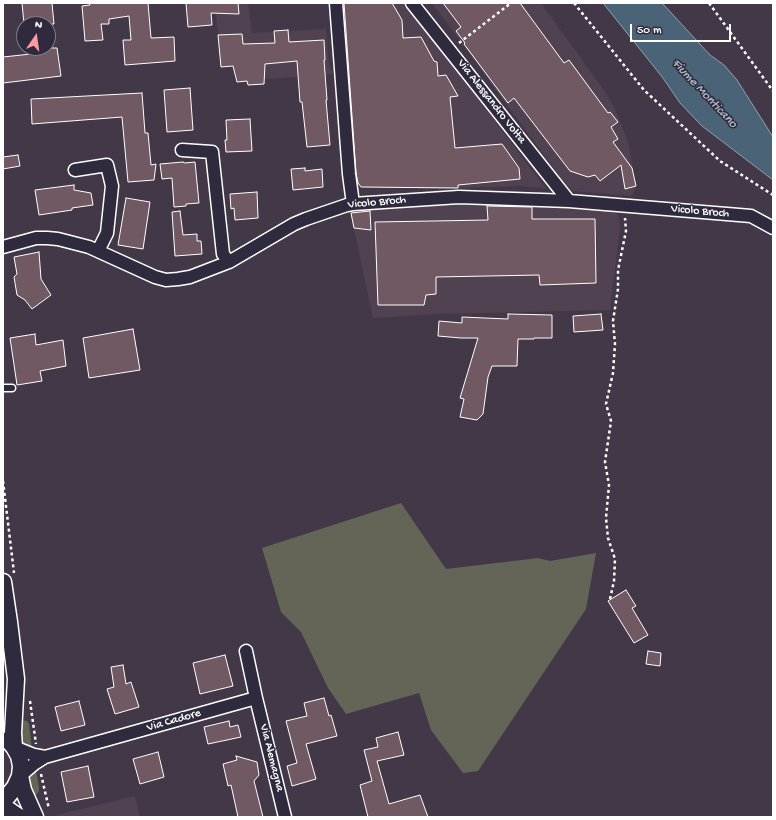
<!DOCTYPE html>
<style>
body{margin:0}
#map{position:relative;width:776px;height:820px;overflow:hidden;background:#423848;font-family:"Gochi Hand",sans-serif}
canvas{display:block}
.frame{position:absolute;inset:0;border:4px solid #fff;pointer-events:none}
.north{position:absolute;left:16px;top:16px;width:40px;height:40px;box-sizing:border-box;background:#2f2a3d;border:1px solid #827f8b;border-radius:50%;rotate:13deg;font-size:11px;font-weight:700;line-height:16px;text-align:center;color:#fff}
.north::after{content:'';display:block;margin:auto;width:14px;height:18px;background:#ff9aa2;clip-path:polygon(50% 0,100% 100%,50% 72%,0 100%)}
.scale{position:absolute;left:630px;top:24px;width:101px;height:18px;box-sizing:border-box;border:2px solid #fff;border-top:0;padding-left:5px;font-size:12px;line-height:14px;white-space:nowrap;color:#fff;-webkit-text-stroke:3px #2f2a3d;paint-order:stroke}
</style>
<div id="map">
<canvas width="776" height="820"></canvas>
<div class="frame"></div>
<div class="north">N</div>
<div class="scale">50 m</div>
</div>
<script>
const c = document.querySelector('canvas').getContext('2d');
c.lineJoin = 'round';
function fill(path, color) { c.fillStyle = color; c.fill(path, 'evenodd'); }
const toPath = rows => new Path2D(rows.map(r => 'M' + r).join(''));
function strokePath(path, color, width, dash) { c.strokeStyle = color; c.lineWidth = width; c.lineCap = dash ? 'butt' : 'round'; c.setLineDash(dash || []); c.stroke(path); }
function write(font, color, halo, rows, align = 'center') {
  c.font = font + ' "Gochi Hand",sans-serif'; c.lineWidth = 3; c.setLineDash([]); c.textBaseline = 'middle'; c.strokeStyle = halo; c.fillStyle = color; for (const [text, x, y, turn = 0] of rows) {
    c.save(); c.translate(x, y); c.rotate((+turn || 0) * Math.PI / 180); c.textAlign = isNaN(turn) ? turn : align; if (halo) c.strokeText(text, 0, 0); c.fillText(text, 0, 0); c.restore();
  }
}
const built = toPath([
 [215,3,248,3,252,33,326,29,329,64,333,74,255,80,253,64,221,67],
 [342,3,406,3,546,189,523,186,458,188,361,187,357,182],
 [432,3,541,3,606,93,614,107,628,141,636,186,632,196,572,191,560,177],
 [429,201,610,207,619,217,620,229,610,310,438,314,373,318,349,206],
 [135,796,140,817,53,817,53,816]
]);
const green = toPath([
 [401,503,446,569,538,558,550,561,596,553,586,609,478,771,463,773,431,730,419,693,346,714,328,688,301,632,281,612,262,548],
 [20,720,27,721,29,724,32,749,28,747,23,743,20,738],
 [36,771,39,787,39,791,36,795,32,797,28,780,30,776]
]);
const water = toPath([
 [603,3,662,3,710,55,724,65,737,80,773,137,773,180,702,126,680,103,663,78,603,3]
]);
const building = toPath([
 [22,3,52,3,54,24,24,24,22,3],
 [89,3,148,3,151,38,174,37,175,61,125,65,123,40,131,40,129,16,109,19,109,24,101,24,103,40,85,41,82,6,90,5,89,3],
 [186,3,238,3,239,14,211,13,212,25,188,27,186,3],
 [344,3,392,3,402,20,403,38,421,37,434,61,437,62,438,76,446,75,458,96,450,97,455,148,502,144,519,168,520,179,458,185,458,188,361,187,358,183,356,173,344,3],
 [443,3,520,3,564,63,569,60,608,113,610,112,618,122,611,127,618,139,613,142,632,168,636,186,625,189,621,165,600,181,595,175,588,177,570,171,514,98,508,103,464,44,465,43,456,31,461,27,443,3],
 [288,30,289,42,324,40,325,60,324,60,327,100,326,100,330,145,307,147,302,102,300,102,297,61,265,64,264,84,248,85,247,81,237,82,233,66,221,67,218,35,242,34,243,44,275,43,274,31,288,30],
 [30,48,57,48,61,76,3,83,3,57,31,54,30,48],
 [190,88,193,130,167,132,164,90,190,88],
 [142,93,145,133,148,133,151,165,156,164,154,180,128,182,122,117,32,124,31,99,142,93],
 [250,119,252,151,226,152,225,140,227,140,226,120,250,119],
 [18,155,20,166,3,169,3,157,18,155],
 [183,162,184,163,195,162,199,203,186,204,186,206,174,207,172,178,162,179,160,164,183,162],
 [305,168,305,171,322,169,323,187,293,190,291,169,305,168],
 [74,185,74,190,91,193,93,205,72,208,72,210,39,215,35,190,74,185],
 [257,192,258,218,235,220,234,208,231,209,230,194,257,192],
 [126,198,150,202,143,249,118,245,126,198],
 [487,206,532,207,532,219,595,219,596,283,540,285,539,275,436,277,436,294,426,295,424,305,378,305,375,222,488,220,487,206],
 [180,211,183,235,197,234,197,241,201,241,202,254,175,256,172,212,180,211],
 [370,211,371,230,354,228,351,213,370,211],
 [39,252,41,279,51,295,32,309,25,300,17,295,14,277,17,274,14,257,39,252],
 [508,314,552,315,552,338,534,338,534,339,518,339,517,366,492,366,488,377,483,414,477,420,460,417,464,399,460,398,478,338,461,338,438,336,439,321,462,323,462,317,508,319,508,314],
 [601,314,603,330,574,332,573,316,601,314],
 [133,329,140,370,89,378,83,338,133,329],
 [35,334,36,345,63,340,66,366,40,371,42,381,17,385,10,338,35,334],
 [626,590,636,606,632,608,648,635,634,643,608,601,626,590],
 [648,651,661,653,660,666,646,664,648,651],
 [225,655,233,686,200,694,193,663,225,655],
 [123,665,126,684,131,682,139,707,115,714,107,689,114,687,111,667,123,665],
 [324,698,329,716,331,715,337,736,306,744,316,779,292,786,287,766,297,763,286,721,307,716,304,703,324,698],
 [79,701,85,725,61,731,55,707,79,701],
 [229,721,230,727,238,725,241,737,208,744,204,727,229,721],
 [398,732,404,755,377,761,389,804,420,795,428,817,368,817,360,785,372,781,364,750,378,747,376,738,398,732],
 [158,752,164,777,140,784,133,759,158,752],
 [236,756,257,762,259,775,254,781,263,817,238,817,231,785,228,786,223,764,237,760,236,756],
 [88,766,94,797,67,802,61,772,88,766]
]);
const path = toPath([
 [574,3,644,90,720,161,773,195],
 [709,3,773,91],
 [459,43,511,3],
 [3,481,14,573],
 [610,599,614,581,615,559,608,538,606,518,609,485,605,462,611,421,606,404,613,373,615,344,613,321,618,289,618,270,626,231,625,218],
 [30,701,36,744],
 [41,774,49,809]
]);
const service = toPath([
 [3,388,12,388]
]);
const minor = toPath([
 [336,3,349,174,353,204],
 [412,3,569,201],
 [182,150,212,152,223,254,229,262],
 [75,170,107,165,112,186,107,233,98,251],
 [3,247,36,238,47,238,58,239,89,247,155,277,166,280,178,279,190,277,229,262,294,224,306,219,347,205,353,204,459,197,569,201,751,216,773,228],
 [256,698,285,817],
 [14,747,34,755,45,757,34,764,20,776],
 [45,757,256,698,246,651]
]);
const secondary = toPath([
 [3,582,9,622,16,679,13,733,14,747],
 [20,776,23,790,35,817],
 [3,799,7,797,15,787,20,776,21,766,19,756,14,747,8,740],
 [3,806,16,815,19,817]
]);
const streetNames = [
 ["Via Alessandro Volta",491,102,52],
 ["Vicolo Broch",377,203,-5],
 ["Vicolo Broch",700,212,5],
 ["Via Cadore",174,721,-16],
 ["Via Alemagna",271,758,76]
];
const waterNames = [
 ["Fiume Monticano",704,94,47]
];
fill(built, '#504250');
fill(green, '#646557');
fill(water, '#4b6376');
strokePath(water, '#93a1ad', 1);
fill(building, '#705962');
strokePath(building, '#fff', 1);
strokePath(service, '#fff', 9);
strokePath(minor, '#fff', 15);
strokePath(secondary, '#fff', 19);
strokePath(path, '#fff', 2.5, [3, 3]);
strokePath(service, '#2f2a3d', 6);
strokePath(minor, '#2f2a3d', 12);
strokePath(secondary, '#2f2a3d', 16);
write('12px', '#fff', '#2f2a3d', streetNames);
write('italic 13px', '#aeb9c1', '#2f2a3d', waterNames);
</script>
